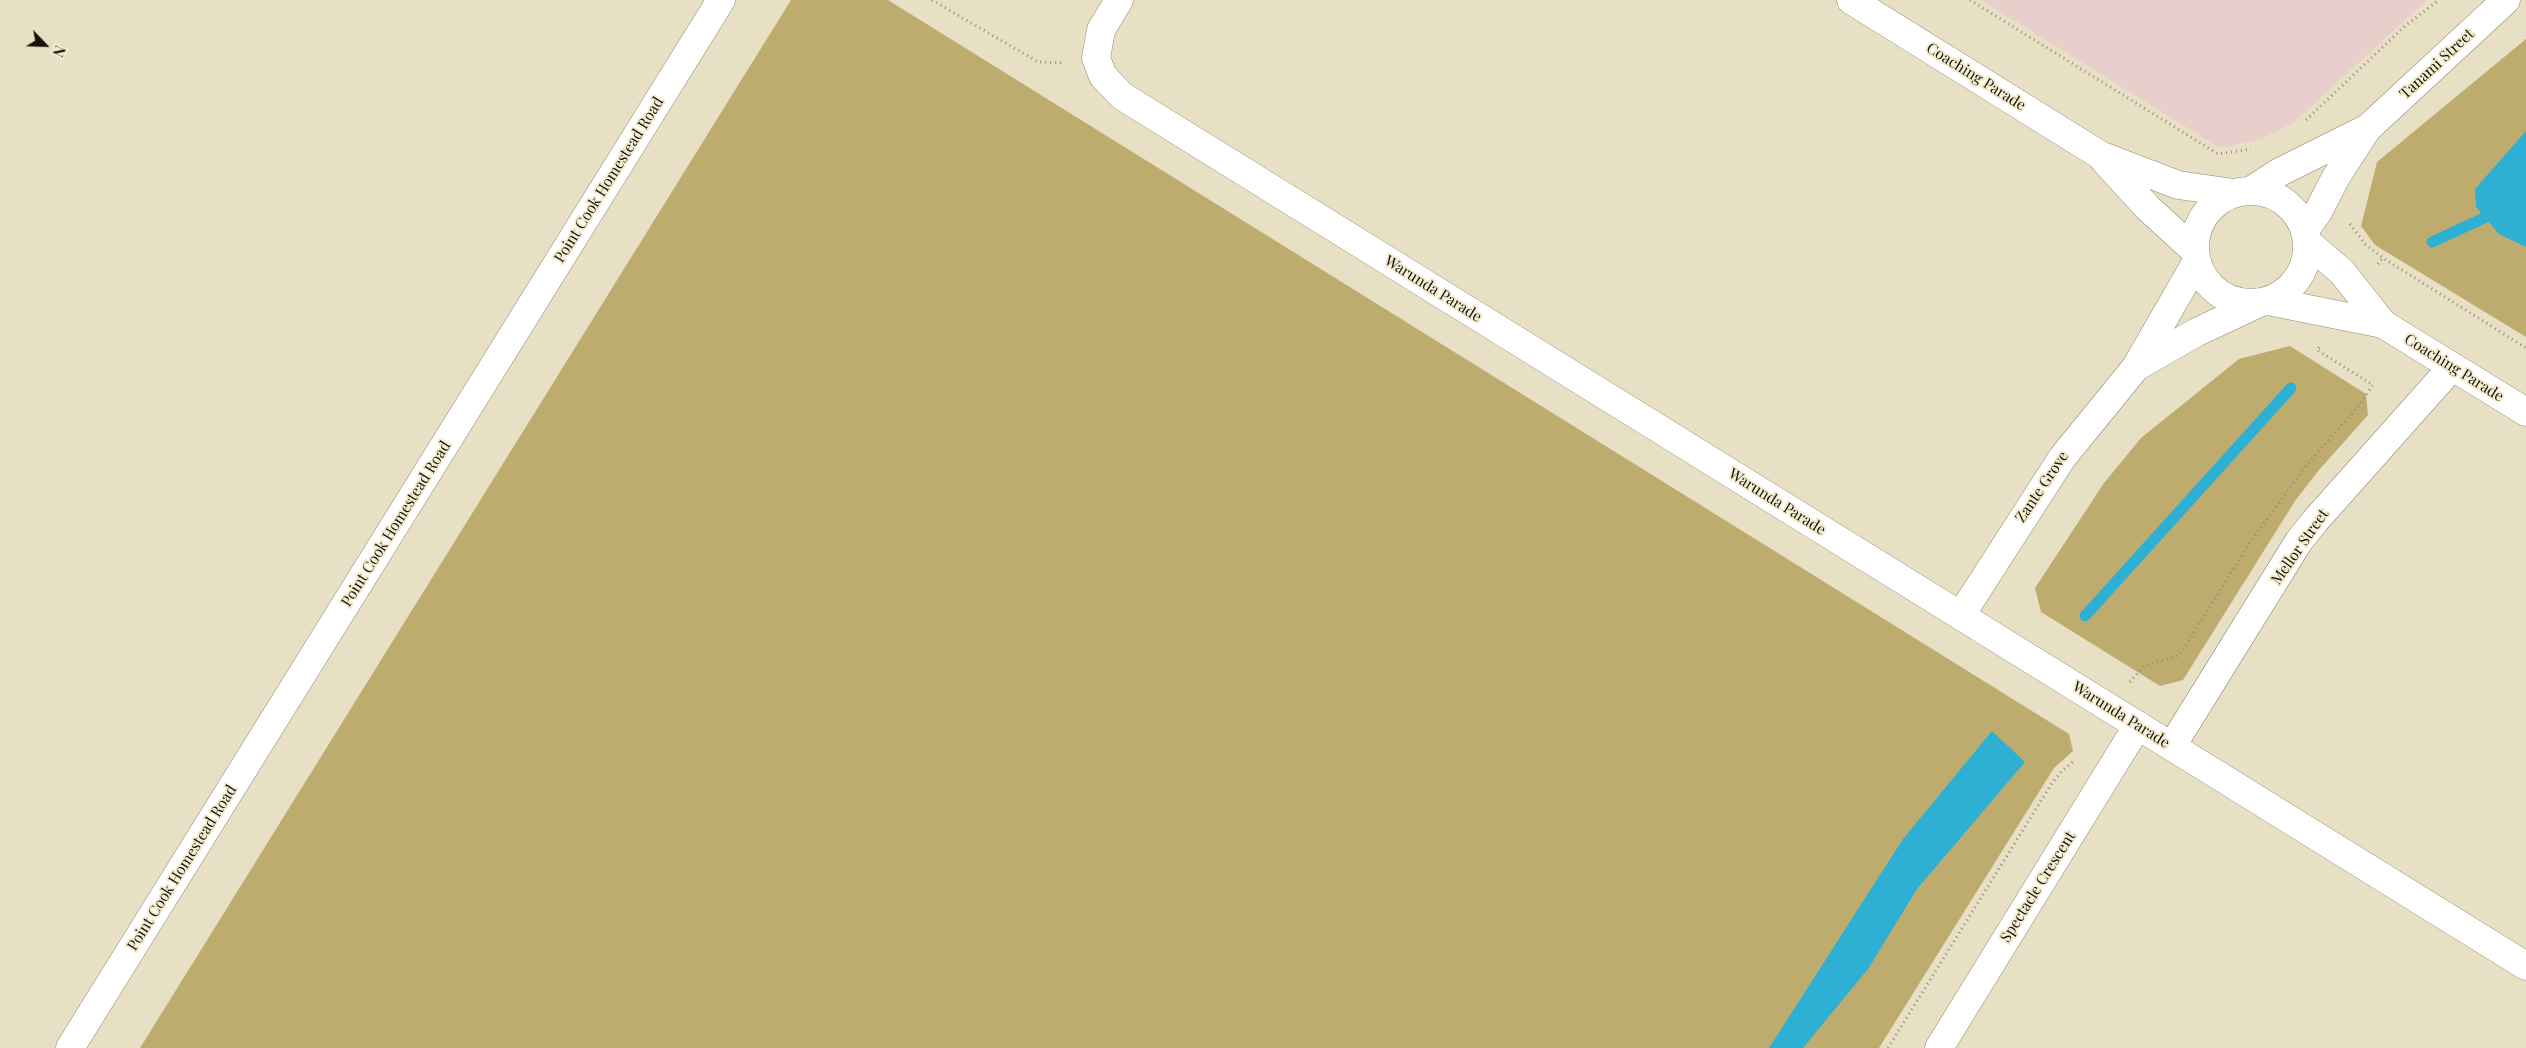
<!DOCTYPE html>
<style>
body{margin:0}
#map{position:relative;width:2526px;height:1048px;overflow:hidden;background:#e7e0c5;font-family:"Playfair Display",serif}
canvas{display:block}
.north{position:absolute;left:20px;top:20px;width:50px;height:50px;-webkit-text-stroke:4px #f5edd2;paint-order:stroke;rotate:114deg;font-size:14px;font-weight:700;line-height:20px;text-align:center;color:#151209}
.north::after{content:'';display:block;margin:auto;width:18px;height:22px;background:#151209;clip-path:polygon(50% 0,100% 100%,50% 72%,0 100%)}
</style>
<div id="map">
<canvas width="2526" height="1048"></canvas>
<div class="north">N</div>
</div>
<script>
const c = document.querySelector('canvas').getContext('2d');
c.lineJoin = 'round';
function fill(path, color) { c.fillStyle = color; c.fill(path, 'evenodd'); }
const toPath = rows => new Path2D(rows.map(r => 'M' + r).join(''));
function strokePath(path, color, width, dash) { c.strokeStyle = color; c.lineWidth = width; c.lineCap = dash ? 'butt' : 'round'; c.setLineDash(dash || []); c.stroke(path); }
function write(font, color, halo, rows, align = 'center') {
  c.font = font + ' "Playfair Display",serif'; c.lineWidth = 4; c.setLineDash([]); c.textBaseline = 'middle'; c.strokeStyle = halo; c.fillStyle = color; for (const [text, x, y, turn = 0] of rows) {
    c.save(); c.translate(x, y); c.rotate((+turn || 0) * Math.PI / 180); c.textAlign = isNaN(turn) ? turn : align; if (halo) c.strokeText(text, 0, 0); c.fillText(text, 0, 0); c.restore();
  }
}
const education = toPath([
 [1982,0,2427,0,2293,123,2261,139,2220,148]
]);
const green = toPath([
 [791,0,888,0,2069,734,2073,751,2054,768,1879,1048,140,1048],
 [2526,39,2526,337,2375,245,2361,226,2377,162],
 [2290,346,2366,394,2368,415,2319,470,2295,501,2183,680,2160,686,2041,612,2035,588,2104,483,2141,438,2239,359]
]);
const water = toPath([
 [2526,131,2526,247,2499,234,2476,207,2475,189],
 [1992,731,2025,762,1917,889,1868,969,1803,1048,1769,1048,1903,839]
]);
const stream = toPath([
 [2432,242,2497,212],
 [2085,616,2291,388]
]);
const path = toPath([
 [932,0,1038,62,1065,63],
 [1970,0,2218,154,2251,149],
 [2306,120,2405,26,2439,0],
 [2350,224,2365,244,2383,258],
 [2378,264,2383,258,2526,348],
 [2130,682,2144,666,2180,655,2249,544,2305,467,2356,409,2373,385,2317,350,2321,345],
 [1888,1048,2052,783,2062,771,2075,760]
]);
const street = toPath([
 [1119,0,1101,30,1096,58,1103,76,1122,96,2526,966],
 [1851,0,2100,155,2178,185,2234,193],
 [2104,160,2148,208,2194,250],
 [2252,190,2278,173,2368,128,2506,0],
 '2195 247a56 56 0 1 1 112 0a56 56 0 1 1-112 0Z',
 [2305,230,2318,212,2336,177,2367,129],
 [2307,242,2342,272,2383,324],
 [2268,301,2383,324,2526,412],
 [2136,367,2197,332,2259,303],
 [1961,615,2062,458,2136,367,2197,261],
 [2172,746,2299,541,2315,521,2452,367],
 [70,1048,721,0],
 [1939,1048,2138,725]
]);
const streetNames = [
 ["Tanami Street",2437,64,-43],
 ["Coaching Parade",1976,77,32],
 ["Point Cook Homestead Road",609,180,-58],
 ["Warunda Parade",1433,289,32],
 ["Coaching Parade",2454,368,32],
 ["Zante Grove",2042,487,-56],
 ["Warunda Parade",1777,502,32],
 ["Point Cook Homestead Road",396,524,-58],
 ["Mellor Street",2300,547,-55],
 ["Warunda Parade",2121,715,32],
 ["Point Cook Homestead Road",182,868,-58],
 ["Spectacle Crescent",2038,887,-58]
];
fill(education, '#e9cfcc');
fill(green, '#beac6f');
fill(water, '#2db0d3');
strokePath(stream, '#2db0d3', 11);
strokePath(street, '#918a71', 29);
strokePath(path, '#938e7a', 3, [1, 4]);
strokePath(street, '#fff', 28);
write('15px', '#151209', '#f5edd2', streetNames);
</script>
